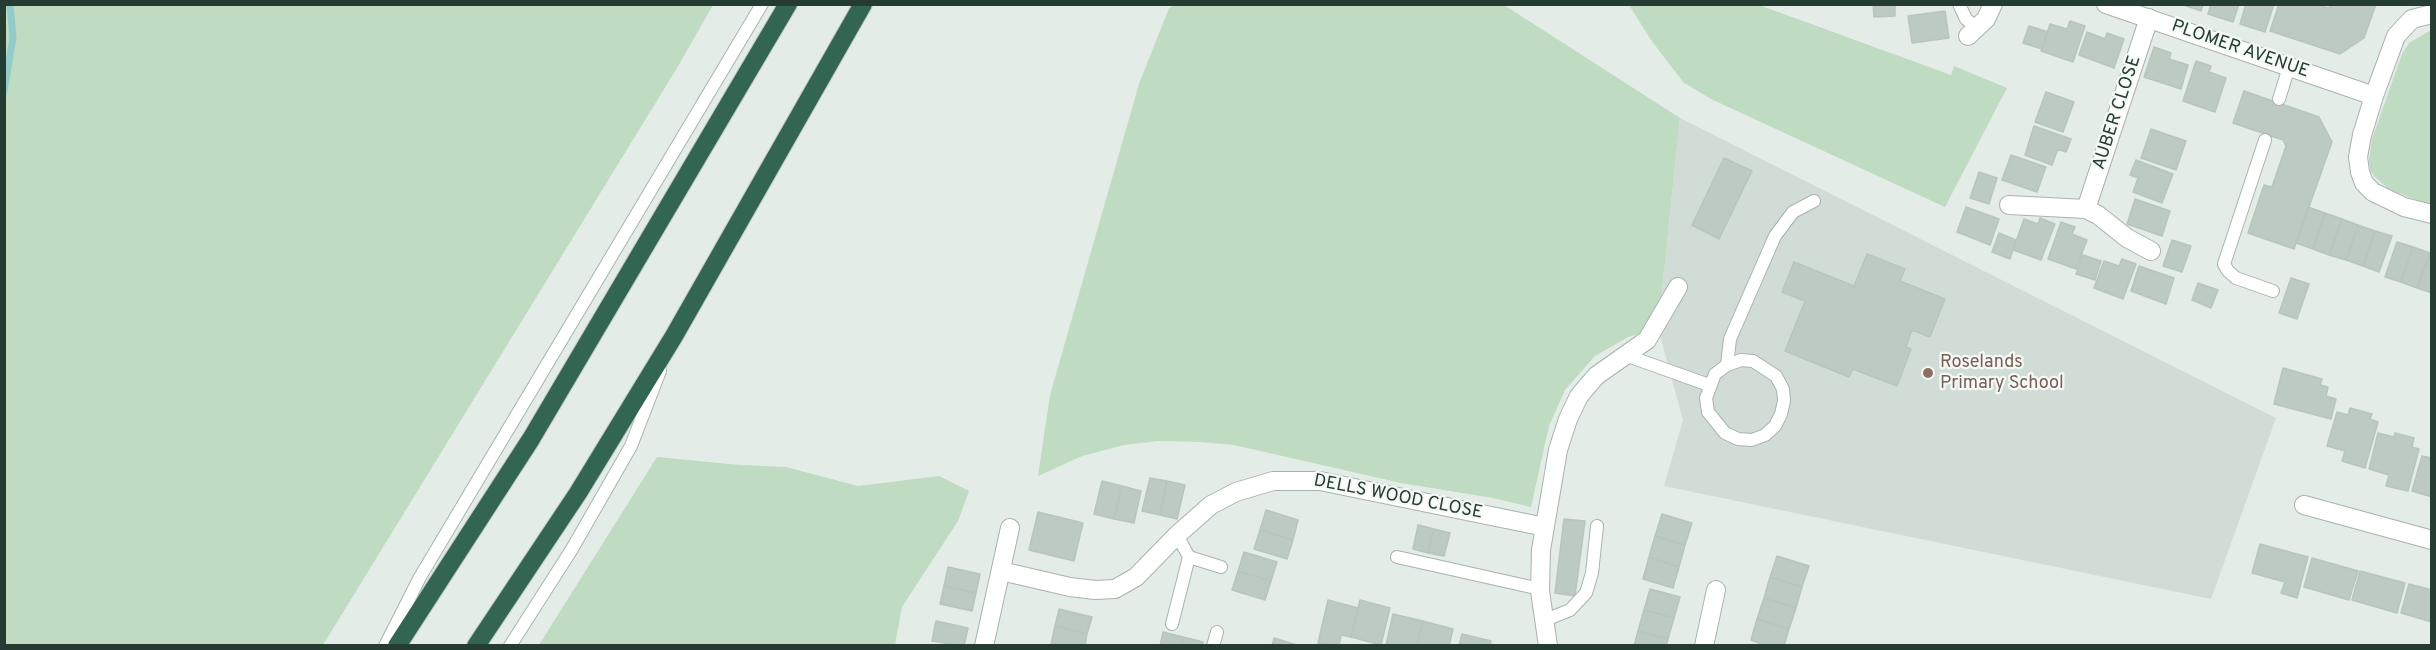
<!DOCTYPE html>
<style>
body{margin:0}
#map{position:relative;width:2436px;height:650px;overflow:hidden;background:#e4ece7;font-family:Overpass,sans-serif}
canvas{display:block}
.frame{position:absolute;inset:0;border:6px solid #253c32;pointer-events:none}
</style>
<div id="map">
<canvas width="2436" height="650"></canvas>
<div class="frame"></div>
</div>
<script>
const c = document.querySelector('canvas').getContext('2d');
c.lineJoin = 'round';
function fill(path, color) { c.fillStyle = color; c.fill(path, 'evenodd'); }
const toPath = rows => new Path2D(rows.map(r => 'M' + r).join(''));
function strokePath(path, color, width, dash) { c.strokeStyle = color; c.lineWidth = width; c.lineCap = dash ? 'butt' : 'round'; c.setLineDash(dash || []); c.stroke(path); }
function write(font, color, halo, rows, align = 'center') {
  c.font = font + ' Overpass,sans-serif'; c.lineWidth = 4.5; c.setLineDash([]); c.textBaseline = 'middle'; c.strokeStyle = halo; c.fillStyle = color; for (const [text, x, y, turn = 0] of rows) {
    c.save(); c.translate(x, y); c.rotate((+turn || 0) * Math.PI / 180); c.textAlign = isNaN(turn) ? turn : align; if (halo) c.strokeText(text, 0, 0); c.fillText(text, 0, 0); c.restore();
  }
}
const built = toPath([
 [1680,118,2276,418,2211,599,1664,486,1683,420,1658,328]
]);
const green = toPath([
 [1176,4,1504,5,1680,118,1658,328,1628,337,1595,356,1565,390,1549,426,1531,507,1493,498,1401,483,1234,445,1200,442,1158,441,1124,445,1082,456,1038,476,1050,395,1139,84,1169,8],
 [4,5,713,5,677,68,323,645,5,645],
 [1629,5,1759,5,1951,75,1954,66,2007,88,1945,207,1711,99,1683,82,1651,40],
 [2431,30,2432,30,2431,204,2421,202,2389,189,2375,177,2370,170,2369,159,2372,139,2402,54,2409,43],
 [657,457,740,465,786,467,858,486,939,476,969,491,958,521,902,607,895,645,539,645]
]);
const stream = toPath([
 [4,91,13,38,10,4]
]);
const building = toPath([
 [1873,4,1895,4,1895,16,1874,17,1873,4],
 [2181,4,2203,4,2201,11,2181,4],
 [2211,4,2239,4,2233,22,2208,14,2211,4],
 [2246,4,2274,4,2265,32,2240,24,2246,4],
 [2279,4,2318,4,2328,8,2335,4,2376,4,2364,38,2340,54,2270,31,2279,4],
 [1945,11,1949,38,1912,43,1908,16,1945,11],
 [2070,21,2085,26,2073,62,2041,51,2050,24,2067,29,2070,21],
 [2029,26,2048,32,2042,49,2023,43,2029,26],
 [2087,32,2105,39,2107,33,2124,39,2114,68,2079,55,2087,32],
 [2154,47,2171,53,2169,59,2188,65,2181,89,2144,77,2154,47],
 [2196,61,2211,66,2209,72,2226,78,2215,112,2183,101,2196,61],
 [2244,91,2319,117,2332,142,2294,249,2248,233,2264,185,2272,187,2286,146,2283,140,2233,123,2244,91],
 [2046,92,2074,102,2063,132,2035,122,2046,92],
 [2034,126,2071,139,2066,152,2058,149,2052,165,2025,155,2034,126],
 [2151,129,2186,141,2176,170,2141,158,2151,129],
 [2011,155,2046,167,2037,192,2002,180,2011,155],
 [1724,158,1752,171,1719,239,1692,225,1724,158],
 [2136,160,2173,174,2162,203,2133,192,2138,178,2130,175,2136,160],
 [1979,172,1997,178,1989,204,1970,198,1979,172],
 [2135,199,2170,211,2162,236,2127,224,2135,199],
 [1966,207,1999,219,1990,245,1957,232,1966,207],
 [2308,207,2325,213,2313,249,2296,243,2308,207],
 [2325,213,2342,219,2329,255,2313,249,2325,213],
 [2040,218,2055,224,2041,260,2013,250,2024,219,2038,224,2040,218],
 [2342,219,2358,225,2346,260,2329,255,2342,219],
 [2061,222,2075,227,2072,234,2087,240,2076,269,2048,259,2061,222],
 [2358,225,2375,231,2363,266,2346,260,2358,225],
 [2375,231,2392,236,2379,272,2363,266,2375,231],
 [1999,233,2016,240,2010,259,1992,252,1999,233],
 [2172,240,2191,246,2182,272,2163,266,2172,240],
 [2397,242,2413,247,2401,282,2385,277,2397,242],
 [2413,247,2430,253,2417,288,2401,282,2413,247],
 [2430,253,2432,253,2432,293,2417,288,2430,253],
 [1867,254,1905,269,1900,281,1945,299,1930,337,1912,330,1906,347,1911,349,1897,386,1853,369,1849,377,1785,351,1805,301,1782,292,1794,262,1854,286,1867,254],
 [2083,255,2101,261,2095,280,2076,274,2083,255],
 [2122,259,2136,264,2123,299,2094,288,2104,261,2119,266,2122,259],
 [2139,266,2174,278,2166,304,2131,291,2139,266],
 [2291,278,2309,284,2297,319,2279,313,2291,278],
 [2198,283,2218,290,2211,308,2192,300,2198,283],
 [2283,368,2322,379,2320,385,2328,387,2326,396,2336,399,2331,419,2274,404,2283,368],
 [2350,408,2372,414,2370,419,2378,422,2365,468,2342,461,2345,451,2327,446,2337,412,2348,415,2350,408],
 [2378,433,2394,437,2395,433,2414,438,2412,447,2419,449,2408,491,2386,486,2389,475,2369,469,2378,433],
 [2422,456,2432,458,2432,497,2412,491,2422,456],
 [1150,478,1167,481,1160,515,1142,511,1150,478],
 [1102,481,1122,486,1114,519,1094,514,1102,481],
 [1167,481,1185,485,1177,519,1160,515,1167,481],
 [1122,486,1141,491,1134,523,1114,519,1122,486],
 [1266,510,1298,520,1293,540,1260,530,1266,510],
 [1038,512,1083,523,1074,561,1029,550,1038,512],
 [1662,514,1692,523,1685,545,1655,536,1662,514],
 [1564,519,1585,521,1575,596,1555,593,1564,519],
 [1418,525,1434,529,1428,553,1413,549,1418,525],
 [1434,529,1450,533,1444,556,1428,553,1434,529],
 [1260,530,1293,540,1287,559,1254,549,1260,530],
 [1655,536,1685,545,1679,567,1649,557,1655,536],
 [2260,544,2308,557,2297,598,2281,593,2285,582,2252,573,2260,544],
 [1244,552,1277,562,1271,581,1238,571,1244,552],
 [1777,556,1809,566,1802,587,1770,577,1777,556],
 [1649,557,1679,567,1673,588,1643,579,1649,557],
 [2312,558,2358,571,2349,600,2304,587,2312,558],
 [948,567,980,574,976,593,944,586,948,567],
 [1238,571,1271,581,1265,600,1232,590,1238,571],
 [2360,571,2405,583,2397,613,2352,600,2360,571],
 [1770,577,1802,587,1796,608,1764,598,1770,577],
 [2409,584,2432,590,2432,622,2401,613,2409,584],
 [944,586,976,593,972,611,940,604,944,586],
 [1650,589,1680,597,1674,618,1644,610,1650,589],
 [1764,598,1796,608,1789,629,1757,619,1764,598],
 [1328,600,1358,608,1351,637,1341,635,1339,646,1318,643,1328,600],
 [1360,600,1390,608,1381,645,1351,637,1360,600],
 [1059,609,1092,617,1087,634,1055,626,1059,609],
 [1644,610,1674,618,1668,639,1638,631,1644,610],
 [1393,614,1423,621,1417,646,1386,645,1393,614],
 [1757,619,1789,629,1784,646,1767,646,1751,640,1757,619],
 [936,621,968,628,964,646,932,641,936,621],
 [1423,621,1453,629,1449,646,1417,646,1423,621],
 [1055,626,1087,634,1085,646,1051,644,1055,626],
 [1638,631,1668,639,1666,646,1634,646,1638,631],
 [1163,632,1183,637,1181,646,1160,646,1163,632],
 [1462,634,1491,641,1490,646,1459,646,1462,634],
 [1183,637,1203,642,1202,646,1181,646,1183,637],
 [1274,638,1300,646,1272,646,1274,638]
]);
const lane = toPath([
 [1959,4,1966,19,1978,29],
 [2279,99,2289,67],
 [2265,140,2224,264,2228,271,2236,278,2273,291],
 [1625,355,1709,385],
 [1727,365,1741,360,1753,361,1776,376,1783,389,1784,401,1781,414,1775,426,1765,435,1752,440,1738,439,1725,433,1708,412,1706,398,1715,374,1727,365,1730,339,1775,236,1793,212,1814,201],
 [1189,557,1221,567],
 [1397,557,1540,589],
 [1543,621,1570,610,1586,593,1592,573,1597,526],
 [1172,624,1189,557,1177,535],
 [385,646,420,577,762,4],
 [510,646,572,549,631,446,660,371],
 [1213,646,1217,632]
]);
const street = toPath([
 [2106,4,2374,96],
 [2432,14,2412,19,2396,36,2374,96,2362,135,2358,157,2360,172,2364,183,2373,192,2404,207,2432,214],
 [1968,36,1986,19,1993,4],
 [2009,205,2086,209,2098,215,2127,238,2151,251],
 [2086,209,2149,18],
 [2304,505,2432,540],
 [1001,571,1070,587,1095,590,1115,589,1136,577,1177,535,1211,505,1236,492,1273,481,1320,481,1545,527],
 [984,646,1010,528],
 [1548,646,1540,591,1541,550,1558,450,1568,419,1579,396,1596,376,1647,340,1678,287],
 [1704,646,1716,590]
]);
const highway = toPath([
 [397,646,531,439,788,4],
 [476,646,578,493,674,336,863,4]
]);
const markers = [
 [1928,373,6,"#8d6e63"]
];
const streetNames = [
 ["PLOMER AVENUE",2240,50,19],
 ["AUBER CLOSE",2118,113,-72],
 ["DELLS WOOD CLOSE",1398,498,11]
];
const educationNames = [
 ["Roselands",1940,363],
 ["Primary School",1940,384]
];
fill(built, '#d2dcd6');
fill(green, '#bfdbc1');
strokePath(stream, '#91ccca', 7);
fill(building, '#bccac2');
strokePath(building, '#b7c5bd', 1.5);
strokePath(lane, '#a7b4ad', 14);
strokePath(street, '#a7b4ad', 20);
strokePath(highway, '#c2c8c6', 20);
strokePath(lane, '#fff', 12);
strokePath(street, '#fff', 18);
strokePath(highway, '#336652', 18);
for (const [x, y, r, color] of markers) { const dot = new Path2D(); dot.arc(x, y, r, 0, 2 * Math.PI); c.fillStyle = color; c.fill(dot); strokePath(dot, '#f4f9f6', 2); }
write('18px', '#253c32', '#f4f9f6', streetNames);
write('18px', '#785e54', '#f4f9f6', educationNames, 'left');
</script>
